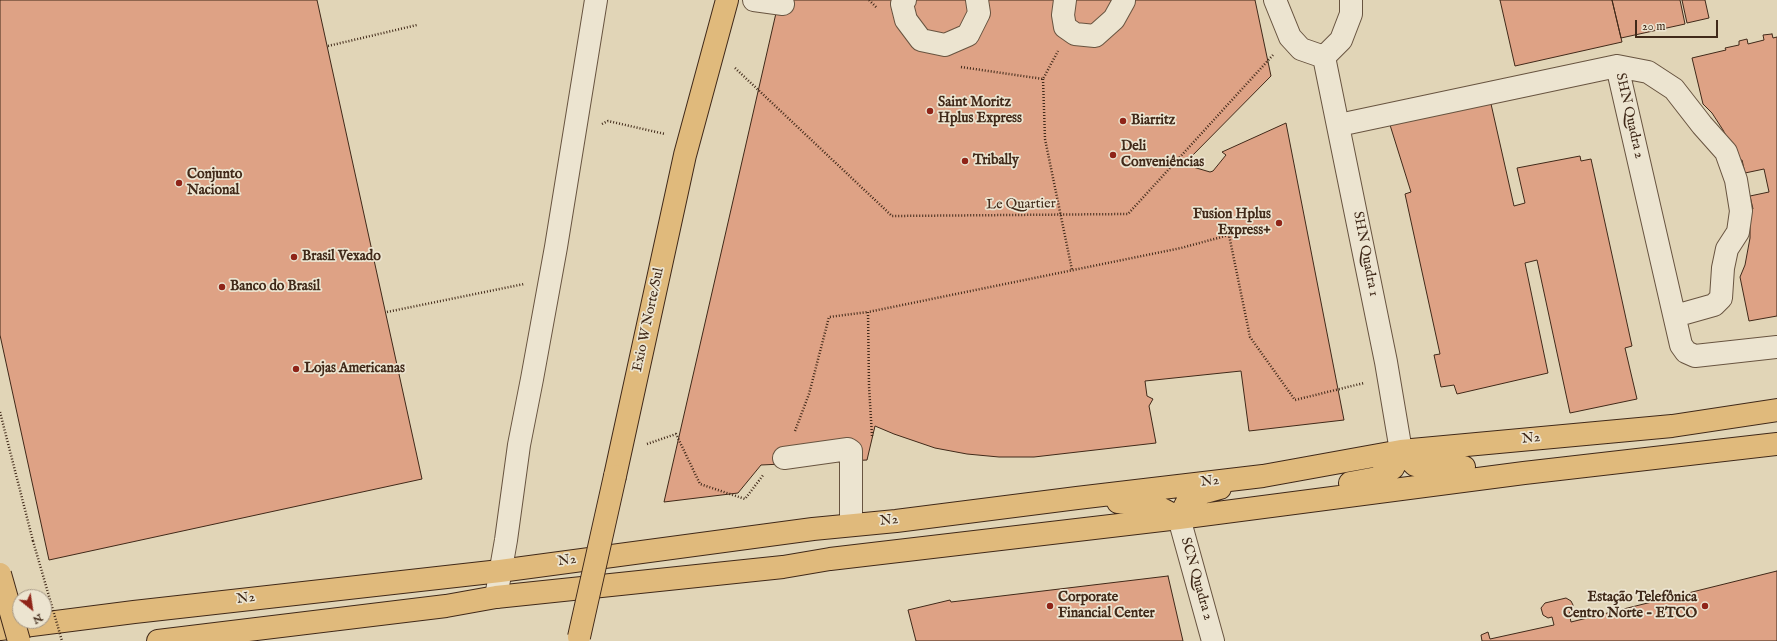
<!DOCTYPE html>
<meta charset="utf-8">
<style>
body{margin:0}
#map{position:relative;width:1777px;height:641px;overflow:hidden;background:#e1d5b7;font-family:"IM FELL English",serif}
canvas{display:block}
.north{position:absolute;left:12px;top:589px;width:40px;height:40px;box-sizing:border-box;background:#ece4d0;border:1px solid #a79987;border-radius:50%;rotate:150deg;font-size:11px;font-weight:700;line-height:16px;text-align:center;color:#402919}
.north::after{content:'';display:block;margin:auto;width:14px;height:18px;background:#8f2418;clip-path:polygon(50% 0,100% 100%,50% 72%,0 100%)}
.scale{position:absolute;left:1635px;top:20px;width:83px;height:18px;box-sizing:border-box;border:2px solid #402919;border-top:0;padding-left:5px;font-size:12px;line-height:14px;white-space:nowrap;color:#402919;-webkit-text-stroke:3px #ece4d0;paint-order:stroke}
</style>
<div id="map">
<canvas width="1777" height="641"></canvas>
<div class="north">N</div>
<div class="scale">20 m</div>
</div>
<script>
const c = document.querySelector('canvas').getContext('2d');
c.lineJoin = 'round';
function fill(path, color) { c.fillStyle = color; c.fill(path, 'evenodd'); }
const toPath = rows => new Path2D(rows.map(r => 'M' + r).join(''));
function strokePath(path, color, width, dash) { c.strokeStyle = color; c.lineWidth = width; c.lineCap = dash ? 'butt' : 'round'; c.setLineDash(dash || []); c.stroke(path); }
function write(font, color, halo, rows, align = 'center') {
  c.font = font + ' "IM FELL English",serif'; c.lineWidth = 3.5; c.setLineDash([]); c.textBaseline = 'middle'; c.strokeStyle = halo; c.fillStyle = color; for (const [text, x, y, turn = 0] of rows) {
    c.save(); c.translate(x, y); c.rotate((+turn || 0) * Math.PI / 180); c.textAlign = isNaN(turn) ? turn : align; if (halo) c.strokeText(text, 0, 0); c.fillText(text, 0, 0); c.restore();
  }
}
const building = toPath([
 [0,0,317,0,422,479,49,560,0,335,0,0],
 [779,0,1255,0,1271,76,1187,161,1193,167,1210,172,1213,171,1226,155,1222,152,1286,123,1344,420,1249,431,1241,371,1145,381,1147,396,1153,399,1149,406,1156,443,1034,457,999,457,967,454,935,448,894,434,875,426,867,460,761,465,738,493,664,502,779,0],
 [1500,0,1612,0,1622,42,1515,66,1500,0],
 [1612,0,1680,0,1685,24,1621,38,1612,0],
 [1682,0,1705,0,1709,18,1687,23,1682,0],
 [1772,34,1773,38,1777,37,1777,316,1749,321,1740,277,1745,265,1750,238,1750,209,1753,209,1750,196,1769,192,1764,169,1745,173,1742,160,1739,160,1723,130,1712,113,1703,104,1692,58,1726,50,1725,48,1739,45,1739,41,1747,39,1748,44,1764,40,1763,35,1772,34],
 [1489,95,1514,206,1525,203,1517,168,1580,156,1581,161,1591,159,1632,346,1625,348,1637,399,1570,413,1537,260,1525,263,1548,373,1457,394,1454,385,1441,387,1434,355,1440,354,1405,194,1411,192,1390,125,1489,95],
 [1777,571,1777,641,1482,641,1481,635,1488,632,1490,639,1554,625,1552,617,1548,618,1543,615,1541,608,1545,603,1566,598,1571,601,1573,605,1572,610,1569,613,1571,622,1777,571],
 [1168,576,1183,641,916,641,908,610,950,600,951,602,1168,576]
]);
const path = toPath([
 [869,0,877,8],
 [328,46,417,25],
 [961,67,1043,79,1058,51],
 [735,68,892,216,1128,214,1273,55],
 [1043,79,1045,139,1072,270],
 [602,124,608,121,665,134],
 [387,312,524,284],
 [0,412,33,541],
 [795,431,809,394,829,317,868,312],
 [872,436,869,386,868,312,1181,248,1229,235,1250,337,1295,400,1364,383],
 [647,444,676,434,700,484,745,499,764,474]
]);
const minor = toPath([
 [754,0,783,4],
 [905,0,902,4,906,20,921,40,945,45,968,35,979,13,977,0],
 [1065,0,1063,15,1065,27,1075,34,1095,36,1114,19,1124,1,1123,0],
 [1275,0,1290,37,1301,49,1324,57],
 [1324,57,1386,362,1401,451],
 [1324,57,1341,40,1351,14,1351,0],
 [1617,66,1681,345,1686,352,1695,356,1777,347],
 [1339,125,1617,66,1648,72,1674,89,1702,125,1726,152,1736,180,1741,211,1738,232,1727,249,1723,268,1721,298,1714,305,1675,316],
 [784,458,848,449,851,451,851,525],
 [1179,518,1213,641],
 [496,597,506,540,519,445,532,379,556,247,596,0]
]);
const major = toPath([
 [1401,451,1415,465,1429,469,1464,467],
 [615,476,685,155,727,0],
 [1350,483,1377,478,1393,468,1401,451],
 [1118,502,1156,506,1179,518,1186,504,1202,493,1220,488],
 [0,629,134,612,500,571,813,529,896,521,1077,498,1263,476,1401,451,1672,426,1777,410],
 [158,641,446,606,496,597,783,567,830,559,1179,518,1524,473,1777,444]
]);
const pathBridge = toPath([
 [33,541,62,641]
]);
const majorBridge = toPath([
 [0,574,19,641],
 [579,637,615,476]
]);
const markers = [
 [930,111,4,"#8f2418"],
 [1123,121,4,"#8f2418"],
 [1113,155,4,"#8f2418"],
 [965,161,4,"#8f2418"],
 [179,183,4,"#8f2418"],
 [1279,223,4,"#8f2418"],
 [294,257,4,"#8f2418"],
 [222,287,4,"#8f2418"],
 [296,369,4,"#8f2418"],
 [1050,606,4,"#8f2418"],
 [1705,606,4,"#8f2418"]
];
const poiNames = [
 ["Saint Moritz",938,103],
 ["Hplus Express",938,119],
 ["Biarritz",1131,121],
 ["Deli",1121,147],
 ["Conveniências",1121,163],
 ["Tribally",973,161],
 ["Conjunto",187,175],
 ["Nacional",187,191],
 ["Fusion Hplus",1271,215,"right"],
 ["Express+",1271,231,"right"],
 ["Brasil Vexado",302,257],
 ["Banco do Brasil",230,287],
 ["Lojas Americanas",304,369],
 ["Corporate",1058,598],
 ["Financial Center",1058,614],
 ["Estação Telefônica",1697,598,"right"],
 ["Centro Norte - ETCO",1697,614,"right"]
];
const streetNames = [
 ["SHN Quadra 2",1629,116,77],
 ["Le Quartier",1021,205,-1],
 ["SHN Quadra 1",1365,254,79],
 ["Exio W Norte/Sul",649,320,-78],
 ["N2",1531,439,-5],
 ["N2",1210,482,-6],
 ["N2",889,521,-5],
 ["N2",567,561,-8],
 ["SCN Quadra 2",1196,579,74],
 ["N2",246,599,-7]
];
fill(building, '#dea285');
strokePath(building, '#402919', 1);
strokePath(minor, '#685440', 24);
strokePath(major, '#402919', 24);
strokePath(path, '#402919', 2.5, [1, 2]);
strokePath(minor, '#ece4d0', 22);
strokePath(major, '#e0ba7c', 22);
strokePath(majorBridge, '#402919', 24, []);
strokePath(pathBridge, '#402919', 2.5, [1, 2]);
strokePath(majorBridge, '#e0ba7c', 22);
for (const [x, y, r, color] of markers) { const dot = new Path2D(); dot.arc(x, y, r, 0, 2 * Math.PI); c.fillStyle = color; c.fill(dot); strokePath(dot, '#ece4d0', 1.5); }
write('bold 14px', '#402919', '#ece4d0', poiNames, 'left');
write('14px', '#402919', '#ece4d0', streetNames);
</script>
